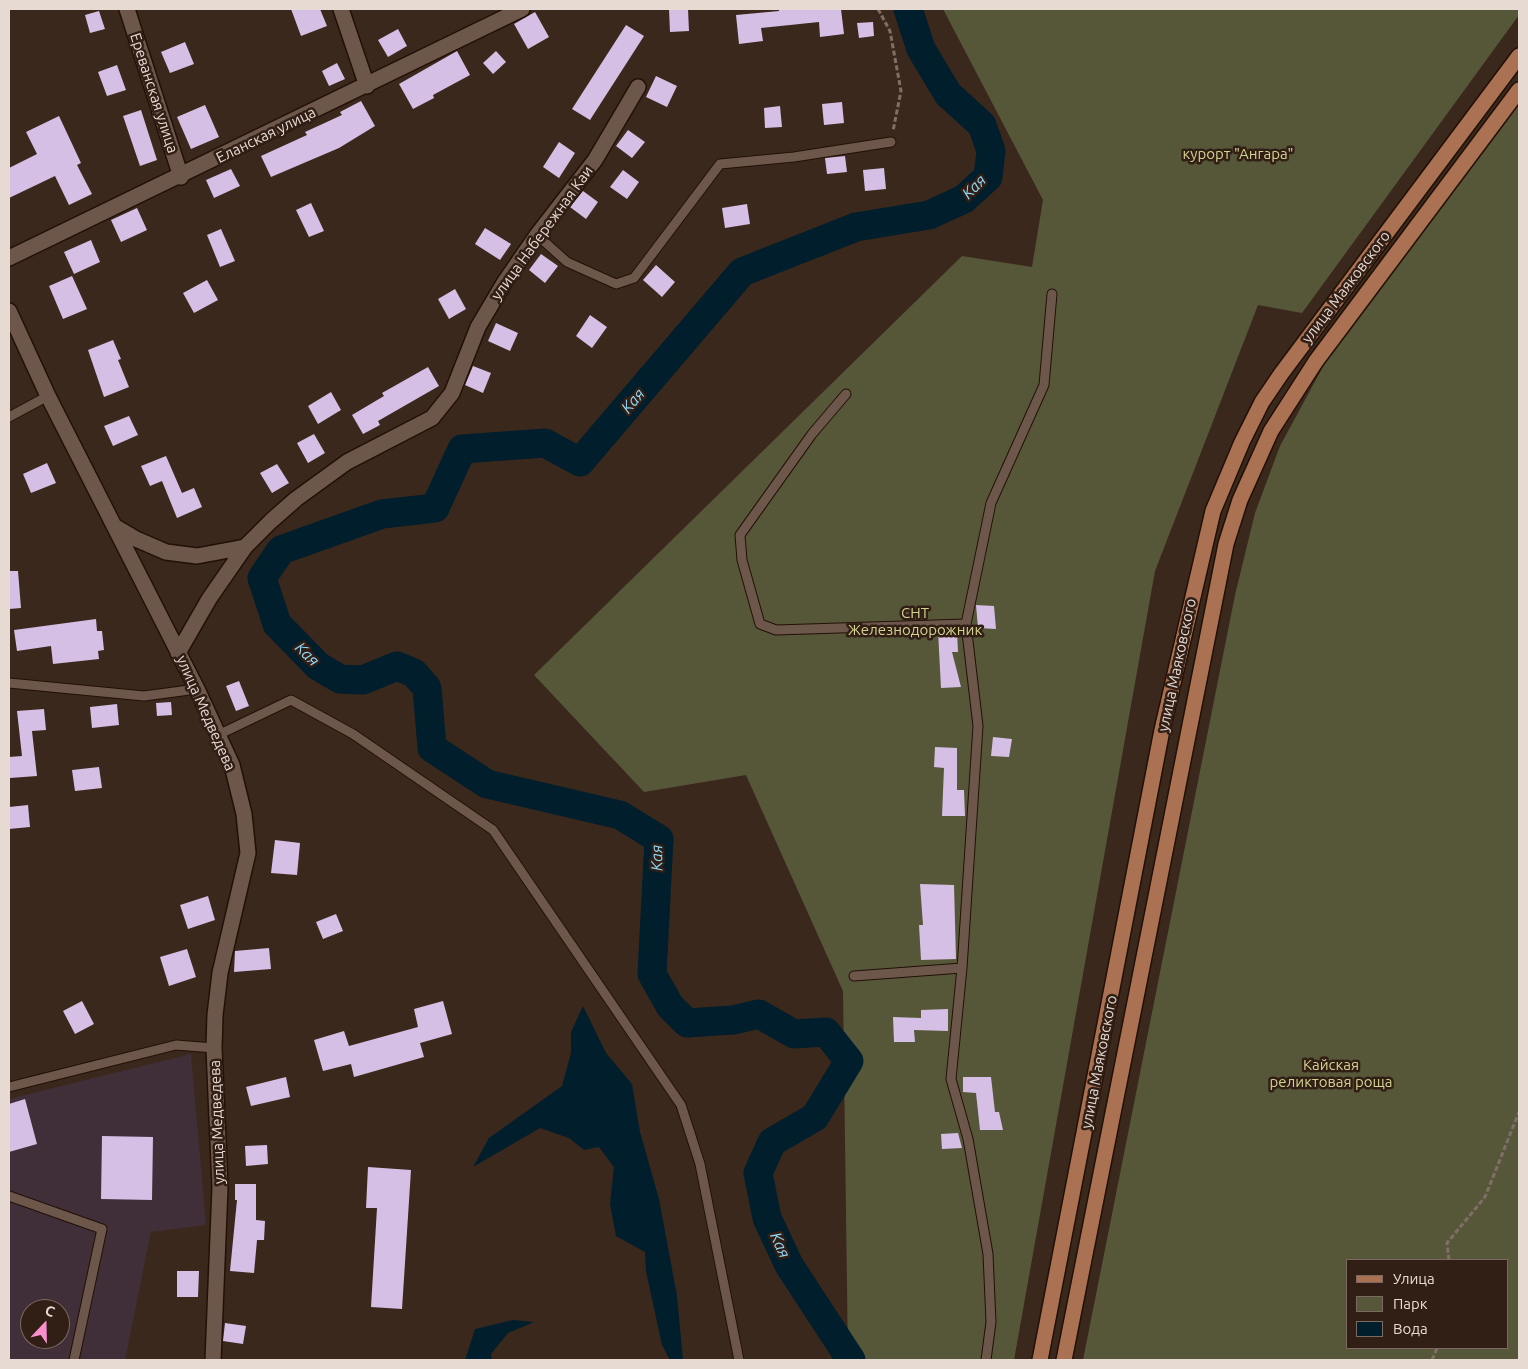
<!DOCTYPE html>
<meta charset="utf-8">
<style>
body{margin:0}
#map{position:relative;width:1528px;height:1369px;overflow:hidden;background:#3b281d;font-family:Ubuntu,sans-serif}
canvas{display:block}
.frame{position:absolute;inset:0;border:10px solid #e7dad3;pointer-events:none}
.legend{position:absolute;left:1346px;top:1259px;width:162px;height:90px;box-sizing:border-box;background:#311e14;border:1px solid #7a6960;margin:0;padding:6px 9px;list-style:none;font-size:15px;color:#e7dad3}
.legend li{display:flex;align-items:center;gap:10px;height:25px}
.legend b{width:25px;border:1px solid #7a6960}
.north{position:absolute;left:20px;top:1299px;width:50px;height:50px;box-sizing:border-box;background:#311e14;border:1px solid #7a6960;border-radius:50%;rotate:21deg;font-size:14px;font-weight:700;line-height:20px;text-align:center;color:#e7dad3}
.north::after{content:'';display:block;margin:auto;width:18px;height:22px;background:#f790cd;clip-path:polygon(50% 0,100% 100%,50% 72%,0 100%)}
</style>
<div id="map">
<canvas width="1528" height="1369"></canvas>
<div class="frame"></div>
<ul class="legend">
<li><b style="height:6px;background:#aa7252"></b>Улица</li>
<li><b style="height:14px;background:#565739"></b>Парк</li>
<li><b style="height:14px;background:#001e2b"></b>Вода</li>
</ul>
<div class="north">С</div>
</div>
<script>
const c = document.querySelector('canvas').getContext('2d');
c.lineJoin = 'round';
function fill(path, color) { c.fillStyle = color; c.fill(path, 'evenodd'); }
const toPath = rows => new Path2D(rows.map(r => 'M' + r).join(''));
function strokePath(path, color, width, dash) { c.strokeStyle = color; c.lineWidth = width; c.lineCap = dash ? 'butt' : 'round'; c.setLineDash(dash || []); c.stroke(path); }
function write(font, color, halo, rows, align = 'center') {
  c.font = font + ' Ubuntu,sans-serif'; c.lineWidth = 5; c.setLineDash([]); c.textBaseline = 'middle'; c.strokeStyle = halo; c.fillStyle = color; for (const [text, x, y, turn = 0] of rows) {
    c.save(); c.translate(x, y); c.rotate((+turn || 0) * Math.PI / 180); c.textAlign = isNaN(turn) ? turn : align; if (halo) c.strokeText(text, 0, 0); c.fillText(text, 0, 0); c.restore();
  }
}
const industrial = toPath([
 [191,1054,206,1225,151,1232,125,1360,9,1360,9,1099],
 [30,1309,60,1309,60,1339,30,1339]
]);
const green = toPath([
 [943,9,1519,9,1519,15,1302,313,1258,305,1155,571,1014,1360,848,1360,843,991,746,775,644,792,534,675,962,256,1032,267,1043,200],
 [1519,101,1519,1360,1083,1360,1235,595,1255,513,1280,446,1325,363,1411,241],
 [1347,1260,1507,1260,1507,1348,1347,1348]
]);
const water = toPath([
 [583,1006,606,1053,632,1084,640,1132,659,1199,677,1296,683,1360,670,1360,662,1345,646,1271,645,1252,616,1236,610,1204,614,1167,599,1147,584,1150,569,1138,540,1128,473,1167,489,1138,562,1086,571,1053,571,1032],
 [513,1320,534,1322,508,1333,491,1354,492,1360,465,1360,475,1329]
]);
const river = toPath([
 [851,1360,789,1265,767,1218,758,1173,772,1142,815,1117,849,1061,826,1032,794,1034,759,1014,733,1020,687,1023,670,1006,652,974,659,839,620,815,487,784,432,748,427,688,414,673,397,666,363,680,340,679,318,666,277,624,262,578,281,550,382,514,435,508,462,449,545,443,580,462,742,272,856,227,929,215,964,199,988,177,991,151,982,125,948,94,921,49,908,9]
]);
const building = toPath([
 [291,9,320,9,327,26,301,36],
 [669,9,688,9,689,31,670,32],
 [779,9,841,9,844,34,820,37,819,22,761,28,763,41,739,44,736,15,779,11],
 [99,11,105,29,90,33,85,15],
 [535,12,549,37,528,49,514,24],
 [873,22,874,36,859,38,857,23],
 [626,25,644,36,590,120,572,109],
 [398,29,407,46,388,57,378,40],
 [185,42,194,64,170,73,161,52],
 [457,51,470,75,433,95,434,98,413,109,399,84],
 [496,51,506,62,493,74,483,63],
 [337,63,345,79,329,86,322,71],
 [117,65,126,90,107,96,98,72],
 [656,76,677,86,667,107,646,97],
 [361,101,375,126,339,148,271,177,261,156,307,135,305,132,342,115,340,112],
 [842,102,844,123,824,125,822,104],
 [205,105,219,137,191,149,177,117],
 [780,106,782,127,765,128,764,108],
 [141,110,157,160,140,166,123,116],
 [59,116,81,163,77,165,92,194,69,205,55,176,9,198,9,168,37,154,26,132],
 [628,130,645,142,632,158,616,146],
 [559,142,575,153,559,178,543,167],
 [845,156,847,172,827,174,825,158],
 [884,168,886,189,865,191,863,170],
 [231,169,240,186,214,198,206,180],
 [623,170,639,182,627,199,610,187],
 [583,191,598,202,586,219,570,207],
 [311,203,324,231,309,237,296,210],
 [747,204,750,224,725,228,722,208],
 [137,208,147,230,121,242,111,220],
 [485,228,511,244,500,260,475,244],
 [221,229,235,261,220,267,207,235],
 [91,240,100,262,74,274,64,252],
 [541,254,558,266,545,283,529,270],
 [656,265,675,282,662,297,643,280],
 [72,276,87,309,63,319,49,286],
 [207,280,218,300,194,313,183,293],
 [455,289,466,309,449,319,438,299],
 [590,315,607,327,592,348,576,336],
 [496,323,518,333,510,351,488,341],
 [113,340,121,359,118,360,129,387,104,397,88,350],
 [473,366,491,373,483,393,465,385],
 [428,367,439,386,378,421,380,425,363,434,352,415,384,396,382,393],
 [331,392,341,410,318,424,308,406],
 [129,416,138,435,113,446,104,426],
 [314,434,325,453,308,463,297,443],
 [166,456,182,493,194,488,202,507,177,518,162,481,150,486,141,466],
 [47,463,56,483,31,493,23,474],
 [277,464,289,483,272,493,260,473],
 [9,571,18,571,21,608,9,609],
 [976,605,994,606,996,629,978,628],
 [96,619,97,631,102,631,104,650,98,651,99,659,53,664,51,646,17,651,14,630],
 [938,631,957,631,958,652,952,652,961,687,941,688],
 [239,681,249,706,236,711,226,686],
 [171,702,172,715,157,716,156,703],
 [117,704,119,725,92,728,90,707],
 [44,709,46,730,32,731,37,776,10,778,9,757,22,756,17,711],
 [993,737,1012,739,1009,757,991,756],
 [935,747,957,748,957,790,964,790,965,816,942,816,944,768,934,767],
 [99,767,102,788,75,791,72,770],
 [28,805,30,827,9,829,9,807],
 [275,840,300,843,297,875,271,873],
 [920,884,954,885,956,959,921,960,919,925,923,925],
 [208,896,215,920,188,929,180,905],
 [336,914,343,931,323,939,316,922],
 [269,948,271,969,234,972,235,951],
 [187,949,196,977,169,986,160,957],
 [82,1001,94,1024,75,1034,63,1011],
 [443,1001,452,1034,420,1043,424,1057,354,1077,351,1064,323,1071,314,1040,344,1031,349,1046,418,1027,414,1009],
 [948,1009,948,1031,914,1030,915,1042,894,1042,893,1017,921,1018,921,1010],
 [286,1077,290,1097,251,1106,246,1087],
 [963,1077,991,1077,995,1112,999,1112,1003,1130,980,1130,976,1093,963,1092],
 [25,1099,37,1144,9,1152,9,1104],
 [958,1133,962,1148,942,1149,941,1134],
 [102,1136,153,1137,152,1200,101,1199],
 [267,1145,268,1164,246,1166,245,1146],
 [368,1167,411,1170,402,1309,371,1307,377,1208,366,1208],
 [235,1184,256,1184,256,1220,265,1221,264,1240,257,1240,254,1273,230,1271,237,1200,235,1200],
 [177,1271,199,1271,198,1297,177,1297],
 [225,1323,246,1326,243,1344,223,1341]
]);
const path = toPath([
 [878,9,890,31,901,91,893,131],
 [1449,1260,1447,1243,1485,1197,1519,1112],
 [1432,1360,1437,1348]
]);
const lane = toPath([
 [537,235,567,262,616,284,634,278,720,164,794,157,891,142],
 [846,394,812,434,740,535,742,560,760,624,776,630,966,624],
 [9,417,48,396],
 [9,683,144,696,197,689],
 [218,735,291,700,353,734,493,830,681,1105,700,1164,739,1360],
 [854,976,962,968],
 [9,1087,176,1045,214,1048],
 [9,1196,102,1229,74,1360],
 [986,1360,991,1322,988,1254,968,1139,951,1079,962,968,978,726,966,624,991,503,1044,385,1052,294]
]);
const street = toPath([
 [127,9,181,177],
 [341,9,367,86],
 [9,258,522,9],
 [9,311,48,396,197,689,232,765,244,814,248,853,220,973,215,1015,214,1048,220,1187,213,1360],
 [114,526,136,539,166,552,197,556,245,547],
 [178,653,209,599,245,547,271,521,296,499,347,462,432,418,452,393,478,327,504,283,537,235,595,160,638,87]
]);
const primary = toPath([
 [1040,1360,1162,730,1213,511,1242,442,1262,402,1281,374,1519,56],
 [1064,1360,1226,544,1240,500,1271,431,1316,361,1519,90]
]);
const streetNames = [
 ["Ереванская улица",154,93,72],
 ["Еланская улица",266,135,-26],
 ["улица Набережная Каи",542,233,-54],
 ["улица Маяковского",1346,287,-53],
 ["улица Маяковского",1177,665,-78],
 ["улица Медведева",206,713,66],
 ["улица Маяковского",1099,1062,-79],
 ["улица Медведева",217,1122,-92]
];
const parkNames = [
 ["курорт \"Ангара\"",1238,154],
 ["СНТ",915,613],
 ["Железнодорожник",915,630],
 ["Кайская",1331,1065],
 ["реликтовая роща",1331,1082]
];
const waterNames = [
 ["Кая",974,187,-45],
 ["Кая",633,401,-50],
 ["Кая",307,654,44],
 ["Кая",657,858,-91],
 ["Кая",780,1245,66]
];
fill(industrial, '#402e38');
fill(green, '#565739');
fill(water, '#001e2b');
strokePath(river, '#001e2b', 29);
fill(building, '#d5bfe5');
strokePath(lane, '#221007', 11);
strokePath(street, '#221007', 18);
strokePath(primary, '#221007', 18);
strokePath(path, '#806f66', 3, [5, 2.5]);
strokePath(lane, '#6d574b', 9);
strokePath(street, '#6d574b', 15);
strokePath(primary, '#aa7252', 15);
write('15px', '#e7dad3', '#311e14', streetNames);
write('15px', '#d1d390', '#311e14', parkNames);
write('italic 16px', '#8fd9fb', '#311e14', waterNames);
</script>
